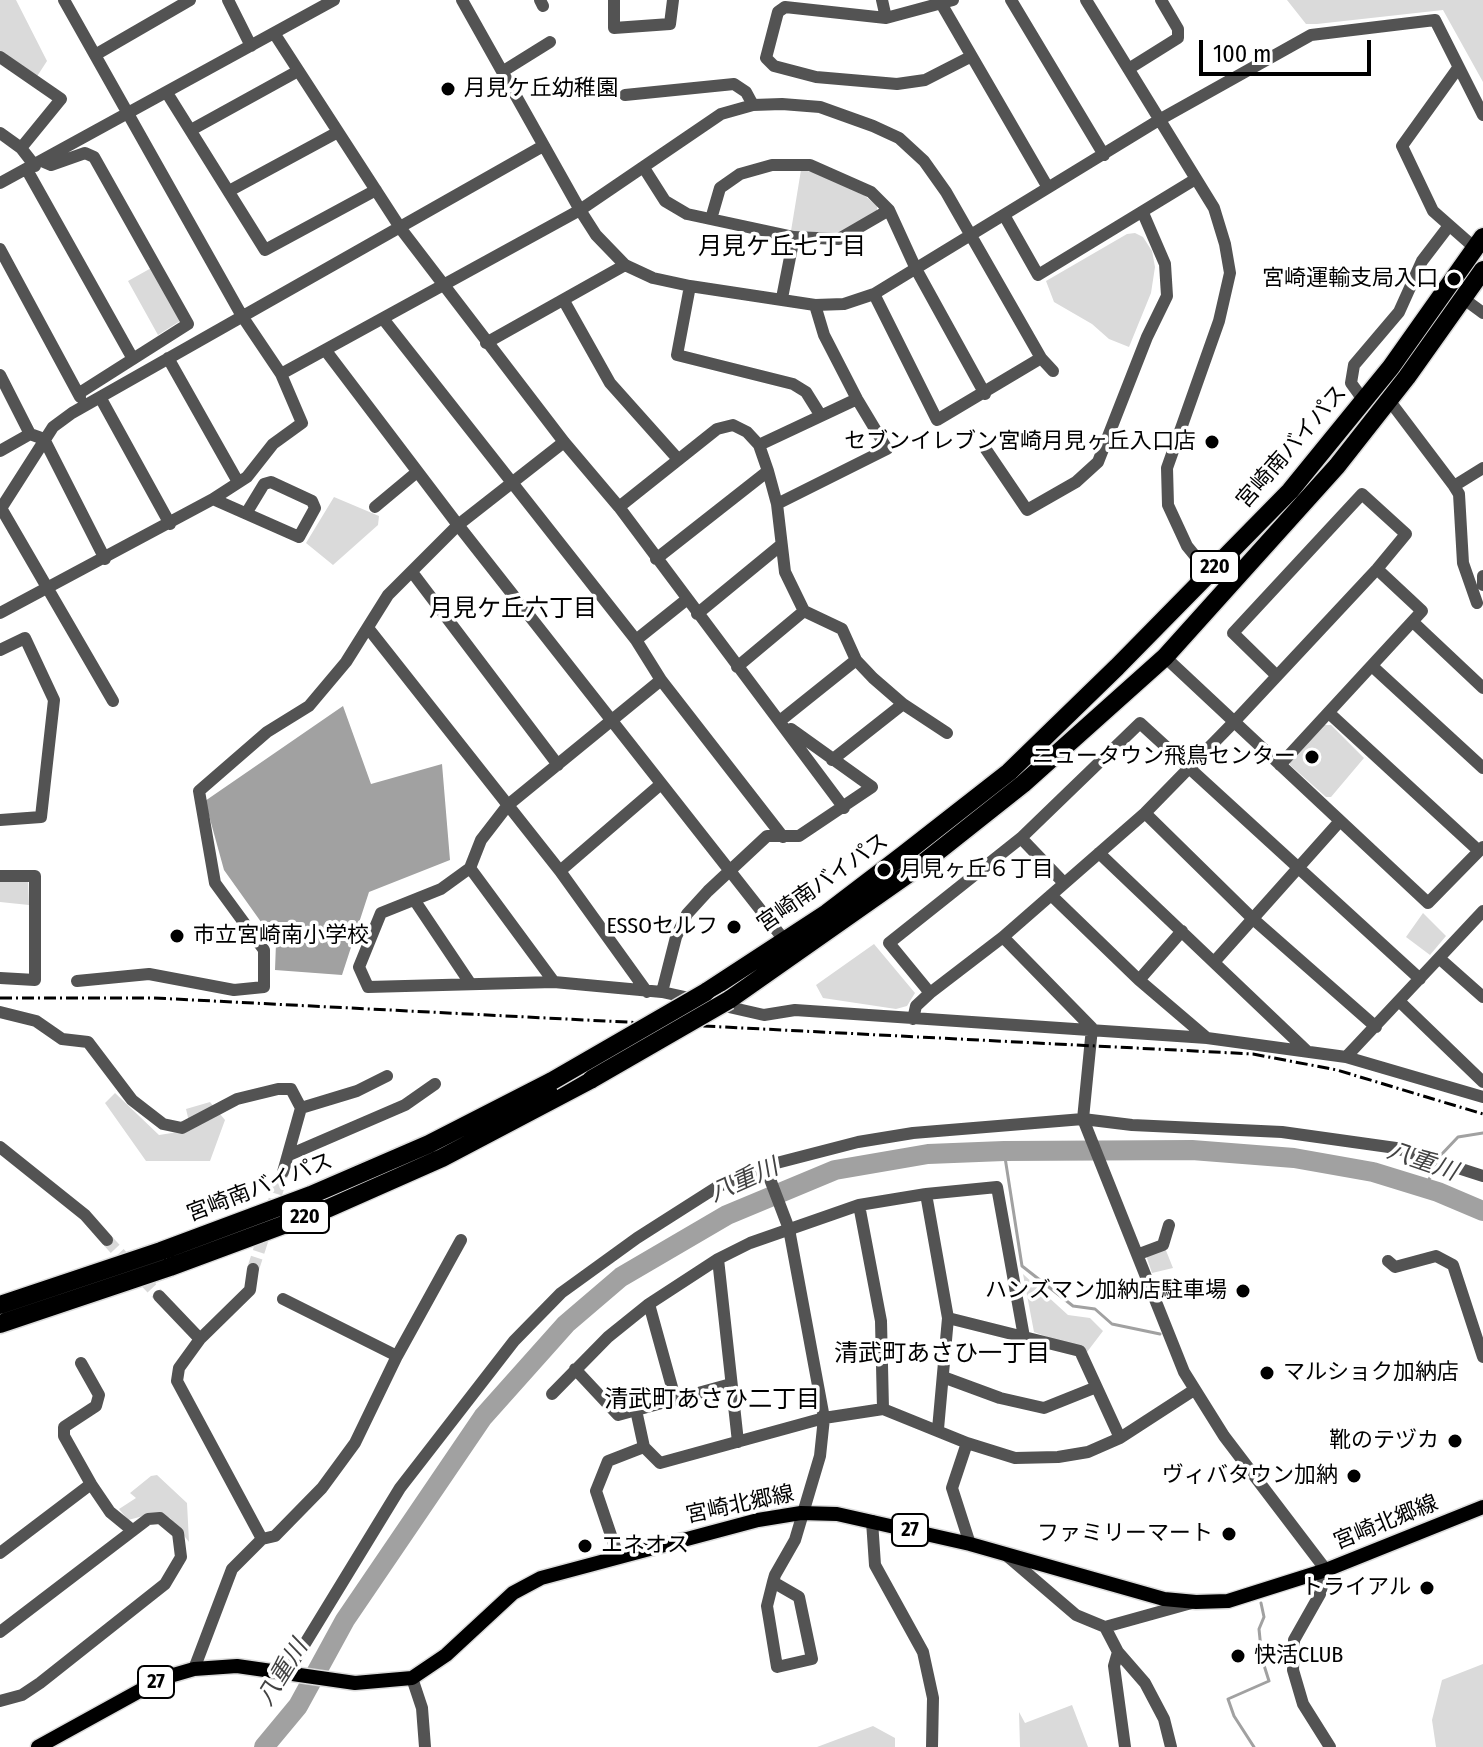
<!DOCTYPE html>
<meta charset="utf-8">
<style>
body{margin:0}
#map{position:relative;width:1483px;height:1747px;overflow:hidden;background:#fff;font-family:"Fira Sans Condensed",sans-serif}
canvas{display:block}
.scale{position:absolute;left:1199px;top:40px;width:172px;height:36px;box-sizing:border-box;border:4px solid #000;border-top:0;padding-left:10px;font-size:24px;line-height:28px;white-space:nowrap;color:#000;-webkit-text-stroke:6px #fff;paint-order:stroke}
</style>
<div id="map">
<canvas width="1483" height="1747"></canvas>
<div class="scale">100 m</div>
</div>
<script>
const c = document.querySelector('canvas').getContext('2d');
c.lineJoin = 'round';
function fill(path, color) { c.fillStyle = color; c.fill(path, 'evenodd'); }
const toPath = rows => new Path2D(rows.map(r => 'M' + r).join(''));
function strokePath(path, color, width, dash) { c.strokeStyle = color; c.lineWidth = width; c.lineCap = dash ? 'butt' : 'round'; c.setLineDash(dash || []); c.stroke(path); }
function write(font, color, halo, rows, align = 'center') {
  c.font = font + ' "Fira Sans Condensed","Noto Sans JP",sans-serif'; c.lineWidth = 7; c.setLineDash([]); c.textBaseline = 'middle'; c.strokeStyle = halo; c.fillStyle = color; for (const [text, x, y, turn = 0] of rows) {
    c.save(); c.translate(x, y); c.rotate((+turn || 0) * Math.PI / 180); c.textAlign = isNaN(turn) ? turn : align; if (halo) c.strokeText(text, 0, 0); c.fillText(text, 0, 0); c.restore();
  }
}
const green = toPath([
 [0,0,16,0,47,61,34,81,0,55],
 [1287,0,1483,0,1483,82,1443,10,1317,24,1306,24],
 [801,170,820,173,858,190,877,206,877,213,838,235,791,231],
 [1135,233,1143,237,1152,251,1155,267,1151,293,1129,347,1109,339,1092,324,1054,302,1046,281,1127,234],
 [153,267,180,321,158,335,128,281],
 [334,497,379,516,378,525,333,565,306,543],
 [1324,725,1331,725,1364,758,1331,797,1326,797,1290,765,1290,760],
 [0,880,28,881,29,905,0,902],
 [1423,913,1446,936,1430,955,1406,937],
 [874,944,915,993,907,1006,896,1009,823,998,816,985],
 [115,1093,159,1135,191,1130,186,1109,210,1102,225,1120,210,1161,146,1161,105,1103],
 [1165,1248,1173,1268,1152,1273,1146,1255],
 [1023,1274,1068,1315,1090,1318,1103,1331,1087,1352,1034,1332],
 [157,1475,187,1503,189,1542,170,1518,155,1513,128,1520,119,1509,136,1498,130,1493,151,1476],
 [1483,1664,1483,1747,1436,1747,1432,1720,1442,1680],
 [1072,1705,1088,1747,1020,1747,1019,1712,1025,1723],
 [873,1726,895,1738,895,1747,817,1747]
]);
const water = toPath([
 [343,706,371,784,442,764,450,860,369,892,342,975,275,970,276,943,224,870,205,801]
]);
const stream = toPath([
 [1004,1151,1022,1266,1073,1306,1095,1309,1112,1324,1160,1334],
 [1440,1156,1458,1137,1483,1133],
 [1425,1188,1437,1163],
 [1254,1747,1234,1716,1228,1699,1269,1681,1262,1659,1259,1629,1264,1617,1261,1603]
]);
const river = toPath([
 [264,1747,298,1706,345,1620,483,1417,566,1324,621,1277,727,1215,835,1170,928,1154,1004,1151,1192,1150,1294,1158,1373,1172,1438,1192,1483,1211]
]);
const minorTunnel = toPath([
 [271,1211,283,1172],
 [107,1240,159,1296],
 [253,1269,266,1229]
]);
const minor = toPath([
 [228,0,251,46],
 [462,0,580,210,596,235,625,265,653,278,690,286,815,305,844,304,874,294,1159,120,1311,35,1435,20,1483,115],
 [540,0,543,6],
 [614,0,614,28,670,24,673,0],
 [882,0,886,18],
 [953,0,886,18,785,7,778,12,766,58,774,66,816,77,897,84,925,80,970,57],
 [1011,0,1104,155],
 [1086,0,1214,208,1225,244,1230,273,1219,321,1167,468,1168,505,1187,546,1209,573],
 [942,5,1047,186],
 [274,33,401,229,564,442,619,507,844,808],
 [95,55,190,0],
 [0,57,61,99,21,148],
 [1130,68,1178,38,1178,29,1161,0],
 [1458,68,1402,146,1433,211,1475,248],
 [505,70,550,42],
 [167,93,265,250,376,190],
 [625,95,734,84,746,92,753,105],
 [191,130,298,71],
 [0,133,21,148,35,166],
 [44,162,51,165,85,153,94,157,188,324,81,392],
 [644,168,665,201,687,214,794,237,782,298],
 [27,170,133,359],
 [0,183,334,0],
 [229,191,338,132],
 [1004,215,1038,275,1194,180],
 [711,219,720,188,740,174,772,165,810,165,871,192,889,210,916,269,985,394],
 [794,237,839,239,889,210],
 [0,249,80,397],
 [690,286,677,355,793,384,806,392,821,416],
 [874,294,937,420,1041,358],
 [1464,299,1483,313],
 [564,301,610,383,677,458],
 [384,320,636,640,661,680,783,837],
 [486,343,625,265],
 [326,351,458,525,785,941],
 [168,358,238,482],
 [281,374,580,210,721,114,753,105,782,104,820,107,873,126,899,138,924,161,946,192,1041,358,1053,371],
 [0,375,30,434],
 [100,397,170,524],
 [1389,400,1454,486,1483,468],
 [1364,401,1351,383,1354,365,1399,312,1422,261,1448,227],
 [759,445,857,399],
 [985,448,1027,510,1076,482,1098,462,1147,337,1167,296,1165,264,1143,213],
 [0,451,30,434,44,439,105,559],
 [1454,486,1459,494,1463,563,1477,603],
 [213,499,299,537,315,508,312,501,271,482,264,484,247,512],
 [777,504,887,449,857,399,824,335,815,305],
 [375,507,417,472],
 [619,507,717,429,733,425,747,432,759,445,768,471,777,504,785,572,804,611,842,629,856,660,873,678,903,704,947,733],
 [1,508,113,701],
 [0,510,53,427,72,413,543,146],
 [656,559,768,471],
 [412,572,558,765],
 [1483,576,1483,585],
 [0,613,213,499,247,477,273,444,302,423,281,374,242,316,64,0],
 [697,614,781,545],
 [1413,622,1483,688],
 [368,628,560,871,647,992],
 [636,640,686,600],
 [0,650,25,638,54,700,41,817,0,820],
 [1165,657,1428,903,1483,847],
 [1372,666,1483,768],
 [737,667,804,611],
 [661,680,508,805,481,840,470,868,441,889,381,913,359,967,368,987,554,982,662,992,694,999],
 [1329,713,1479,851],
 [781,720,856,660],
 [832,760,903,704],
 [1280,765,1422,611,1377,569],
 [1145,813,1252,918,1376,1027],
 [1021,838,1064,883],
 [1099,853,1308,1052],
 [470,868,554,982],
 [560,871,661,784],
 [0,876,35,876,35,980,0,978],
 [1051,895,1139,980,1207,1038],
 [415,901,470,983],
 [1003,937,1092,1028],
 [1439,958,1483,997],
 [1215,961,1340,821],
 [1139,980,1182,931],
 [77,981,149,974,234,990,264,987,264,950,215,883,199,791,267,732,309,706,346,662,388,595,458,525,564,442],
 [662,992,676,937,687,914,708,891,767,836,799,836,872,787,791,729],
 [930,993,889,943,1021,838,1140,723,1420,979],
 [1399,1001,1483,1082],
 [720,1005,764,1015,795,1010,1207,1038,1346,1057,1483,1097],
 [0,1012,36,1021,62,1039,88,1042,132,1100,163,1124,182,1128,237,1099,278,1089,291,1089,301,1108,283,1172],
 [913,1019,916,1006,930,993,1003,937,1145,813,1234,722,1377,569,1406,534,1362,494,1233,633,1277,676],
 [1092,1028,1083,1119,1184,1372,1224,1436,1326,1570,1320,1594,1294,1640,1293,1670,1303,1704,1330,1747],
 [1346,1057,1483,911],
 [301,1108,357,1091,387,1076],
 [0,1147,85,1215,107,1240],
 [289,1155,405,1105,435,1084],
 [765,1166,789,1229,824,1418,820,1456,795,1540,775,1575,773,1582,767,1606,777,1667,812,1659,799,1597,773,1582],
 [926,1194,948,1318,938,1429],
 [859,1205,881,1321,883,1409],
 [1139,1254,1163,1245,1169,1225],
 [718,1259,738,1442],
 [1388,1261,1395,1267,1436,1256,1453,1265,1483,1357],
 [253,1269,250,1290,200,1339,179,1368,177,1381,262,1539],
 [159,1296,200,1339],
 [283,1299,397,1356],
 [649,1304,675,1398],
 [948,1318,1080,1351,1120,1438],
 [81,1363,99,1395,96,1406,64,1427,64,1436,91,1484],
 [575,1369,618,1415,731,1384],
 [943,1377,1000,1398,1044,1408,1094,1388],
 [552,1394,608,1337,649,1304,718,1259,750,1243,859,1205,926,1194,997,1187,1024,1337],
 [636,1410,644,1447,660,1463,824,1418,883,1409,967,1443,1015,1458,1058,1457,1088,1452,1120,1438,1194,1390],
 [967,1443,952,1488,970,1544],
 [872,1521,875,1565,923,1652,933,1698,932,1747],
 [0,1553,91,1484,110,1512,132,1530],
 [1006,1555,1076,1615,1105,1627,1195,1602],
 [618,1556,596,1491,608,1461,644,1447],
 [1105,1627,1118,1652,1145,1683,1164,1719,1171,1747],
 [0,1632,148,1519,160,1518,178,1533,181,1557,165,1584,40,1683,22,1695,0,1701],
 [1118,1652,1114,1666,1125,1747],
 [194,1669,232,1569,262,1539,275,1536,322,1488,355,1443,397,1356,461,1240],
 [287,1673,400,1488,514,1341,561,1293,637,1238,717,1187,765,1166,858,1142,913,1133,1083,1119,1132,1125,1282,1132,1396,1148,1483,1176],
 [412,1678,422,1708,425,1747]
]);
const major = toPath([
 [38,1747,163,1678,194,1669,237,1666,355,1683,412,1678,446,1655,513,1593,541,1578,758,1520,801,1513,837,1514,970,1544,1164,1599,1196,1602,1228,1601,1326,1570,1483,1507]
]);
const highway = toPath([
 [706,992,827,913,903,855,1009,772,1117,667,1290,491,1391,367,1483,237],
 [729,1000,917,868,1023,784,1165,657,1337,466,1407,377,1483,270],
 [0,1305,161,1251,311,1195,429,1144,552,1081],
 [0,1324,170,1267,329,1208,442,1158,592,1079]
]);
const rail = toPath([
 [0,998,154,998,1253,1054,1337,1070,1483,1114]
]);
const highwayBridge = toPath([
 [592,1079,729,1000],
 [552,1081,706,992]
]);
const markers = [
 [448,89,8,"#000"],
 [1454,279,8,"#000"],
 [1212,442,8,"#000"],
 [1312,757,8,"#000"],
 [884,870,8,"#000"],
 [734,927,8,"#000"],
 [177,936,8,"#000"],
 [1243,1291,8,"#000"],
 [1267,1373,8,"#000"],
 [1455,1441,8,"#000"],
 [1354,1476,8,"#000"],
 [1229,1534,8,"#000"],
 [585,1546,8,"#000"],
 [1427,1588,8,"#000"],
 [1238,1656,8,"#000"]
];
const shields = [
 [1215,567,48],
 [305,1217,48],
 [910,1530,36],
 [156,1682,36]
];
const shieldNames = [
 ["220",1215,567],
 ["220",305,1217],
 ["27",910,1530],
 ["27",156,1682]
];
const poiNames = [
 ["月見ケ丘幼稚園",464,89,"left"],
 ["宮崎運輸支局入口",1438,279],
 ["セブンイレブン宮崎月見ヶ丘入口店",1196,442],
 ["ニュータウン飛鳥センター",1296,757],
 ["月見ヶ丘６丁目",900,870,"left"],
 ["ESSOセルフ",718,927],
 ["市立宮崎南小学校",193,936,"left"],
 ["ハンズマン加納店駐車場",1227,1291],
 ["マルショク加納店",1283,1373,"left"],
 ["靴のテヅカ",1439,1441],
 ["ヴィバタウン加納",1338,1476],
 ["ファミリーマート",1213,1534],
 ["エネオス",601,1546,"left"],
 ["トライアル",1411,1588],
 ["快活CLUB",1254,1656,"left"]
];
const streetNames = [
 ["宮崎南バイパス",1292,447,-49],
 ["宮崎南バイパス",823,883,-35],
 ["宮崎南バイパス",260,1188,-21],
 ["宮崎北郷線",740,1505,-12],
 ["宮崎北郷線",1386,1523,-22]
];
const neighbourhoodNames = [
 ["月見ケ丘七丁目",782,247],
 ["月見ケ丘六丁目",513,609],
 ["清武町あさひ一丁目",942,1354],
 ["清武町あさひ二丁目",712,1400]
];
const waterNames = [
 ["八重川",1422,1162,19],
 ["八重川",744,1181,-24],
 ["八重川",283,1673,-58]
];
fill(green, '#dadada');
fill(water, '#a1a1a1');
strokePath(stream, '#a1a1a1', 3);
strokePath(river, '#a1a1a1', 20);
strokePath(minorTunnel, '#d9d9d9', 12, [12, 6]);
strokePath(major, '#dbdbdb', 17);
strokePath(highway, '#dbdbdb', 21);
strokePath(minor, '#535353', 12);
strokePath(major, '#000', 14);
strokePath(highway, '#000', 18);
strokePath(rail, '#000', 3, [12, 4, 2, 4]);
strokePath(highwayBridge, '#dbdbdb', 21, []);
strokePath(highwayBridge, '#000', 18);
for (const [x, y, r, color] of markers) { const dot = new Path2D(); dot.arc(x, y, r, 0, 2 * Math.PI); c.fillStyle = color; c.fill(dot); strokePath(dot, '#fff', 3); }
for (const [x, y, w] of shields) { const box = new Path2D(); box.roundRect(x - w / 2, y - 16, w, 32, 6); c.fillStyle = '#fff'; c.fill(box); strokePath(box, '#000', 2); }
write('bold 20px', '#000', null, shieldNames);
write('22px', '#000', '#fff', poiNames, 'right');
write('22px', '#000', '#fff', streetNames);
write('24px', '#000', '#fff', neighbourhoodNames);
write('italic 24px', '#424242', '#fff', waterNames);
</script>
